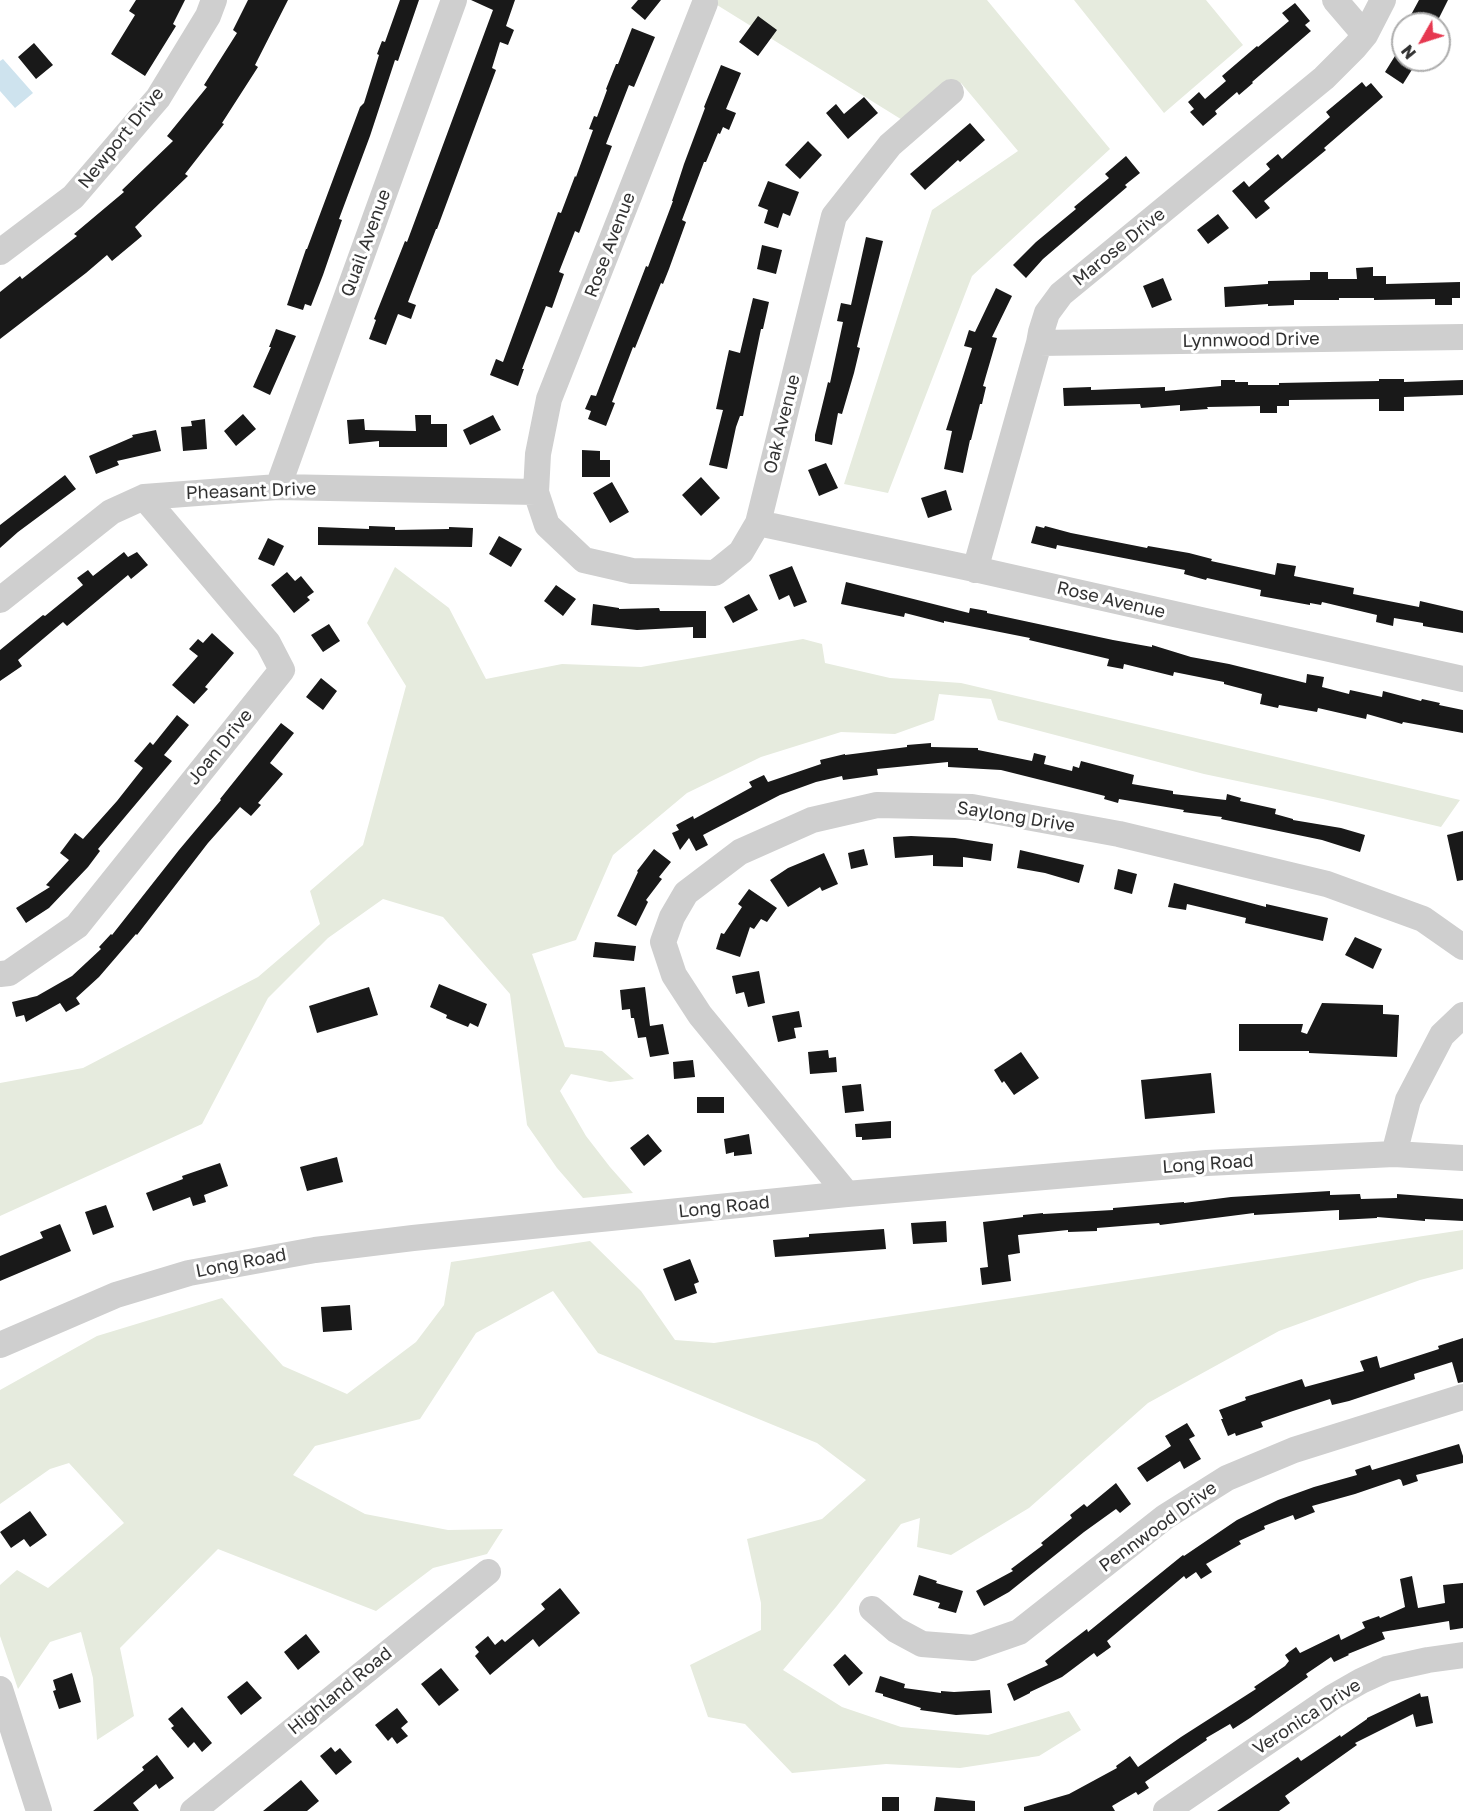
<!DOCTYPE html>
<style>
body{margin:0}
#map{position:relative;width:1463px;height:1811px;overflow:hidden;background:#fff;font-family:"Golos Text",sans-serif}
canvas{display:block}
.north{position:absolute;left:1391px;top:12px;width:60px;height:60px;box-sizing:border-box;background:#fff;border:2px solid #adadad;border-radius:50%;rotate:231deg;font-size:16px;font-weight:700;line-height:24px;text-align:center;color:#323232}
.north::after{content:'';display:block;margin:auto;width:21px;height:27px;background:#e63850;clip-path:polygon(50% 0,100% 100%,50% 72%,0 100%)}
</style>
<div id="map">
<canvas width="1463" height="1811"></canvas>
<div class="north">N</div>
</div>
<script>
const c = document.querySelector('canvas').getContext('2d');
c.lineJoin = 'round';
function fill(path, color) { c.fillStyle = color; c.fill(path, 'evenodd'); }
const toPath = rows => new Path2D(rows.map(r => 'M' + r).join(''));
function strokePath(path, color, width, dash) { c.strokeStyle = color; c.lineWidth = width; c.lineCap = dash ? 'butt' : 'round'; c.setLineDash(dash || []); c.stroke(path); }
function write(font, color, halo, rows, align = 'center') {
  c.font = font + ' "Golos Text",sans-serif'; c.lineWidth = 6; c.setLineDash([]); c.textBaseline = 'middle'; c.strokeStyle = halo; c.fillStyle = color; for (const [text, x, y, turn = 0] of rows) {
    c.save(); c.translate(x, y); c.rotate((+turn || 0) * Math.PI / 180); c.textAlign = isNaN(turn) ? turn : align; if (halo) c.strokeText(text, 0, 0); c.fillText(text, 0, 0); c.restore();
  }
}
const green = toPath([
 [709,0,987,0,1110,149,972,276,888,493,844,484,932,210,1018,151,961,83,912,126],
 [1074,0,1206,0,1243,45,1164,113],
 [395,567,449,608,486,679,562,664,641,667,803,639,822,644,825,663,890,678,961,683,1460,800,1441,827,1323,799,1204,774,998,720,991,699,939,694,934,720,895,734,841,732,761,757,687,793,613,855,576,940,532,954,565,1047,602,1051,634,1079,610,1082,571,1074,560,1091,586,1136,610,1167,633,1193,583,1198,557,1168,527,1125,510,994,443,917,383,899,328,938,268,998,202,1124,0,1216,0,1083,83,1068,258,977,320,924,310,891,363,845,406,686,367,623],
 [1463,1230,1463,1269,1420,1280,1279,1331,1148,1403,1029,1508,951,1555,917,1547,920,1518,901,1524,836,1607,783,1670,842,1707,901,1727,988,1735,1069,1711,1081,1730,1039,1756,960,1768,886,1764,792,1773,745,1724,708,1717,690,1665,761,1630,761,1603,747,1539,822,1519,866,1480,817,1443,598,1353,553,1291,476,1333,420,1419,315,1446,293,1475,365,1514,448,1530,503,1529,487,1554,433,1568,376,1611,218,1549,120,1648,134,1716,97,1740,93,1678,81,1632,50,1642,18,1689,0,1636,0,1585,17,1570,48,1588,124,1523,69,1463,50,1469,0,1504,0,1390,97,1336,222,1298,283,1366,347,1394,416,1342,444,1305,451,1262,590,1241,641,1291,675,1340,714,1343]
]);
const water = toPath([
 [3,59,33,93,15,108,0,91,0,61]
]);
const building = toPath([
 [136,0,185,0,173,24,176,26,145,76,111,54,135,15,129,11],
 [248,0,288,0,255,65,258,67,222,123,224,124,185,174,188,176,135,227,142,236,112,261,107,255,86,273,0,339,0,292,20,276,22,279,77,236,74,234,124,192,122,190,173,141,167,136,207,87,204,85,237,33,233,30],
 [400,0,419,0,398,61,395,60,370,136,339,219,342,220,323,275,311,306,305,304,303,310,287,305,306,249,307,249,360,107,364,103,379,55,377,54,382,41,385,42],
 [471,0,515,0,506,26,514,30,508,45,500,42,492,68,496,70,437,229,436,229,408,302,416,305,411,319,398,314,386,345,369,339,376,320,374,319,405,241,407,242,493,10],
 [638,0,661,0,645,20,631,8],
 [1419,0,1448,0,1436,24,1406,24],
 [1295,3,1310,21,1305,25,1311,31,1252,82,1253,83,1239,95,1237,92,1215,111,1217,114,1203,126,1190,112,1194,109,1188,102,1199,92,1205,99,1226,81,1222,76,1257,46,1258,47,1289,21,1282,13],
 [758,16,777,30,758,56,739,42],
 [632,28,655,37,634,87,629,85,606,144,612,146,579,233,575,231,559,272,564,274,552,308,546,306,522,369,524,369,518,386,490,375,496,359,503,362,558,212,561,213,575,176,576,177,593,130,589,129,594,116,597,117,607,90,606,89,616,64,618,64],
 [34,43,53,65,36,79,18,57],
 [1403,43,1403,60,1418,60,1403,84,1385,72],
 [721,65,741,73,726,109,736,113,729,130,723,127,720,134,718,133,706,162,704,162,682,220,686,222,669,269,663,284,661,283,635,348,633,347,612,402,615,403,606,426,588,419,591,411,585,409,591,395,596,396,646,266,648,267,673,201,672,201,684,164,705,108,704,107],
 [1362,82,1366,87,1371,83,1383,97,1324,148,1326,150,1264,201,1270,208,1256,219,1232,191,1244,181,1249,187,1270,169,1266,164,1278,154,1282,159,1330,117,1326,112],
 [864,97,878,113,848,139,826,113,836,104,844,114],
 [970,123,985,140,960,162,958,160,925,190,910,174],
 [808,141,822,155,800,179,785,165],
 [1126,156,1140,173,1125,185,1127,187,1043,259,1026,278,1013,265,1036,242,1076,209,1074,207,1109,178,1105,174],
 [768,181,799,192,790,216,783,213,778,228,764,223,768,210,758,206],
 [1218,214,1229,228,1208,244,1197,230],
 [866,237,883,241,857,347,860,348,854,373,842,414,838,413,832,445,815,441,815,435,828,382,830,383,843,322,837,321,841,303,851,305],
 [762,245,782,250,776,274,757,269],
 [1373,267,1373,276,1386,276,1386,284,1460,282,1460,298,1452,298,1452,305,1435,305,1435,299,1374,300,1374,298,1339,298,1339,300,1294,300,1294,305,1268,306,1268,304,1225,307,1224,287,1268,284,1268,281,1310,280,1310,272,1328,272,1328,279,1357,279,1356,268],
 [1163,278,1172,300,1152,308,1143,286],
 [996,288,1012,296,992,337,997,338,983,386,986,387,982,404,980,404,971,440,970,440,963,473,944,469,952,431,946,430,972,348,964,346,969,330,975,332],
 [753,298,769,302,763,329,761,329,743,416,740,416,736,427,727,469,709,465,723,410,716,409,729,350,740,353],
 [276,329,296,336,270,395,253,387,271,347,269,347],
 [1379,379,1404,379,1404,382,1463,380,1463,395,1404,397,1404,411,1379,411,1379,399,1289,400,1289,406,1277,406,1277,413,1260,413,1260,406,1207,407,1208,409,1180,411,1180,405,1141,408,1140,404,1064,406,1063,388,1091,387,1091,390,1165,387,1165,391,1221,386,1221,380,1235,380,1235,382,1248,382,1248,385,1279,385,1279,383,1379,381],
 [243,414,256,429,236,446,224,431],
 [415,415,431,415,431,424,447,424,447,447,379,447,379,441,349,444,347,420,364,419,365,430,416,431],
 [493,415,501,430,470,445,463,430],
 [205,419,207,449,183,451,181,427,192,426,191,421],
 [156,430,161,451,117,461,119,465,96,474,89,456,133,437,132,435],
 [582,450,600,451,600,460,610,460,610,477,582,477],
 [826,463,838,488,819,496,808,470],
 [65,475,76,489,18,532,0,548,0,525],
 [701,477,720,498,701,516,682,495],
 [612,482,629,512,610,523,593,493],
 [946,490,952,510,928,518,921,498],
 [369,526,395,527,395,530,449,529,449,527,473,528,472,547,318,545,318,527,369,529],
 [1036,526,1044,528,1045,526,1071,533,1147,548,1148,546,1189,553,1212,559,1211,561,1275,575,1277,563,1296,566,1294,576,1354,588,1353,594,1419,607,1420,601,1463,611,1463,633,1423,626,1423,623,1394,618,1393,626,1376,622,1377,615,1322,602,1321,605,1310,603,1310,605,1260,596,1261,590,1207,578,1206,580,1184,574,1185,570,1057,545,1056,549,1031,543],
 [499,536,522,549,511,567,489,554],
 [268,538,284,546,274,566,258,559],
 [124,552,128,557,137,552,148,565,131,579,128,575,67,626,63,622,18,660,22,666,0,681,0,650,43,615,45,616,83,585,77,578,88,570,93,576],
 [792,566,807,602,794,607,789,595,779,600,769,575],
 [287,572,295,581,301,576,314,592,307,597,310,600,294,613,271,585],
 [846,582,969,613,970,608,987,611,987,613,1113,640,1152,647,1152,645,1191,657,1229,664,1306,683,1307,674,1324,677,1322,687,1349,694,1350,690,1382,697,1383,691,1421,701,1422,699,1440,703,1439,705,1463,710,1463,733,1403,722,1402,724,1367,714,1366,719,1318,708,1317,712,1279,705,1278,708,1260,704,1262,694,1224,684,1224,682,1174,672,1173,676,1124,664,1123,669,1107,666,1109,659,1029,640,1030,638,944,621,944,623,905,613,904,617,841,604],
 [556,585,576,599,563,616,544,601],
 [749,594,758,610,733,623,724,607],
 [593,604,619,608,619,609,659,608,660,611,706,611,706,638,693,638,693,627,637,630,591,625],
 [329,624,340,641,323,652,311,635],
 [212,633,234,653,205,687,208,689,194,704,172,685,198,656,189,649,198,639,203,643],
 [321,678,337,691,323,710,306,697],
 [177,715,189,725,164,755,172,761,98,849,100,851,88,867,49,908,26,923,16,908,50,887,46,885,69,860,60,853,75,833,83,839,117,801,143,768,134,761,150,742,153,745],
 [281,723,294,733,270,763,283,774,258,803,261,805,251,816,240,807,208,843,137,935,136,934,99,977,76,998,80,1004,66,1012,60,1003,26,1022,24,1015,16,1017,12,1002,37,996,72,976,101,949,99,947,111,934,112,935,179,850,221,800,220,799],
 [931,743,931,747,978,748,978,750,1032,761,1034,753,1046,756,1044,764,1072,771,1073,766,1079,768,1081,761,1134,775,1132,784,1173,791,1173,794,1226,800,1227,794,1241,798,1240,801,1276,809,1275,814,1293,819,1293,820,1341,828,1365,835,1360,852,1322,840,1221,819,1222,817,1183,812,1184,810,1119,799,1118,803,1104,799,1105,796,1001,770,948,767,948,762,877,769,878,775,843,780,842,776,816,782,780,795,703,835,708,845,696,851,689,838,680,850,672,833,679,830,676,825,693,816,694,819,752,787,749,782,764,775,768,782,821,764,820,760,845,754,845,755,907,747,907,745],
 [1463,831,1463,880,1457,881,1447,835],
 [911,836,955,838,993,844,991,861,963,857,963,867,933,866,933,855,895,858,893,837],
 [654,849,671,862,659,877,662,879,646,900,648,902,636,926,617,916,638,872,637,871],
 [864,849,868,865,851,869,848,853],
 [1020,850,1084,865,1079,883,1045,873,1017,868],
 [824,853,838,884,822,891,820,887,788,907,770,880,788,868],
 [1118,869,1137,874,1132,894,1114,889],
 [1174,883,1266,907,1266,904,1328,918,1323,941,1245,923,1246,918,1187,904,1186,910,1168,907],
 [749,889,777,908,767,922,761,919,754,929,750,927,740,957,716,949,721,933,724,934,742,907,738,904],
 [1355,937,1382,949,1373,969,1345,955],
 [595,942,636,946,634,961,593,957],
 [759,971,765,1003,748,1007,744,992,736,994,732,976],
 [439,984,487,1004,478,1027,470,1023,468,1027,446,1018,447,1015,430,1007],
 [369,987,378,1015,317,1033,309,1006],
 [645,987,650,1026,663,1024,669,1054,650,1057,646,1037,638,1038,634,1018,631,1018,630,1009,622,1010,620,990],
 [1322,1003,1383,1005,1383,1014,1399,1015,1397,1057,1309,1053,1309,1051,1239,1051,1239,1024,1303,1024,1301,1032,1307,1034],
 [799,1011,802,1027,794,1028,796,1038,778,1042,772,1016],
 [828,1050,829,1058,836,1057,837,1072,810,1074,808,1052],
 [1021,1052,1039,1078,1014,1095,1004,1081,1002,1083,994,1070],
 [693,1060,695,1077,674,1079,673,1062],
 [1211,1073,1215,1113,1145,1119,1141,1080],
 [861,1084,864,1111,845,1113,842,1086],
 [697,1097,724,1097,724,1113,697,1113],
 [891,1121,891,1138,862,1140,862,1137,856,1137,855,1124],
 [648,1134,662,1151,644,1166,630,1148],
 [749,1134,752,1154,734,1156,734,1152,726,1154,724,1139],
 [337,1157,343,1182,307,1191,300,1167],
 [220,1163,228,1186,204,1195,206,1202,193,1206,190,1197,153,1211,146,1193,183,1179,182,1176],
 [1330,1191,1330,1195,1360,1194,1361,1199,1397,1198,1397,1194,1463,1199,1463,1221,1425,1219,1425,1221,1377,1217,1377,1218,1339,1220,1339,1210,1254,1215,1254,1213,1160,1225,1159,1223,1097,1228,1097,1231,1068,1232,1068,1230,1018,1235,1020,1253,1008,1255,1011,1281,982,1285,980,1268,988,1267,983,1222,1023,1217,1023,1215,1043,1213,1043,1214,1113,1210,1113,1208,1184,1202,1184,1203,1231,1197],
 [106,1205,114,1227,93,1235,85,1212],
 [946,1221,947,1242,913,1244,911,1223],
 [60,1224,71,1251,0,1281,0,1256,43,1238,40,1232],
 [884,1229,886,1249,775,1257,773,1240,809,1237,809,1234],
 [690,1259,699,1282,694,1284,697,1293,675,1301,663,1269],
 [350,1305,352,1330,323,1332,321,1307],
 [1463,1338,1463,1382,1458,1383,1452,1362,1414,1374,1415,1379,1349,1401,1332,1405,1330,1399,1293,1411,1261,1422,1263,1427,1236,1436,1235,1433,1228,1436,1221,1419,1223,1419,1219,1410,1246,1400,1245,1397,1261,1392,1302,1379,1305,1387,1364,1371,1360,1361,1377,1356,1380,1368,1439,1349,1438,1346],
 [1187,1423,1195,1436,1189,1439,1201,1459,1184,1469,1180,1461,1147,1482,1137,1468,1171,1446,1165,1436],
 [1459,1444,1463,1456,1463,1463,1416,1475,1418,1481,1403,1486,1401,1480,1399,1479,1355,1494,1312,1506,1315,1512,1295,1520,1293,1515,1264,1526,1265,1529,1239,1541,1241,1544,1206,1564,1212,1572,1201,1579,1196,1572,1186,1579,1184,1576,1107,1641,1111,1647,1097,1657,1094,1653,1062,1677,1030,1692,1030,1693,1014,1701,1007,1684,1048,1665,1045,1661,1087,1629,1088,1632,1183,1555,1184,1556,1237,1520,1278,1500,1314,1487,1357,1475,1355,1470,1370,1465,1372,1470],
 [1116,1483,1131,1504,1120,1513,1116,1509,1084,1532,1009,1592,984,1606,976,1591,1013,1571,1011,1569,1043,1545,1041,1543,1072,1518,1070,1515,1084,1504,1087,1507],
 [30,1511,47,1535,30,1547,24,1539,11,1548,0,1532],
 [919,1575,937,1581,936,1583,963,1591,956,1613,938,1608,940,1603,913,1595],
 [1412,1576,1418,1608,1445,1603,1443,1585,1463,1583,1463,1628,1450,1630,1449,1621,1382,1632,1385,1639,1348,1654,1349,1655,1334,1662,1331,1657,1306,1674,1308,1677,1250,1718,1233,1729,1230,1724,1206,1738,1207,1740,1145,1782,1149,1788,1138,1795,1136,1792,1112,1806,1115,1811,1024,1811,1024,1807,1069,1794,1117,1768,1116,1766,1130,1756,1138,1767,1181,1737,1256,1689,1254,1687,1285,1666,1289,1661,1285,1655,1296,1647,1300,1653,1339,1634,1341,1640,1365,1628,1362,1622,1379,1616,1380,1618,1405,1607,1400,1579],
 [560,1588,580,1613,539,1647,533,1639,490,1675,475,1656,479,1652,475,1647,488,1636,495,1645,502,1639,505,1642,545,1609,541,1604],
 [306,1634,320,1652,298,1670,284,1652],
 [845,1654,863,1673,849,1686,833,1665],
 [441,1668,459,1690,439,1706,421,1684],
 [72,1673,81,1702,59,1709,53,1691,56,1690,53,1680],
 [880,1676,905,1684,904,1688,941,1693,941,1691,954,1692,990,1690,992,1713,956,1715,920,1710,921,1708,883,1696,883,1694,875,1692],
 [247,1681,262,1698,241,1715,227,1697],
 [1420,1693,1421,1697,1428,1696,1433,1723,1416,1727,1413,1714,1355,1743,1357,1745,1285,1796,1290,1803,1279,1811,1217,1811,1298,1757,1301,1761,1340,1735,1341,1737,1367,1719,1367,1718],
 [182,1707,212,1743,202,1752,194,1742,188,1748,171,1728,174,1726,168,1719],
 [397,1708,408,1722,401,1728,408,1736,397,1744,392,1737,388,1741,375,1725],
 [331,1747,335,1752,340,1748,352,1762,336,1775,320,1756],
 [157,1755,174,1778,159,1789,156,1784,133,1803,139,1811,93,1811,144,1770,142,1767],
 [301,1780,319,1801,307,1811,263,1811],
 [882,1797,899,1797,899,1811,882,1811],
 [936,1797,975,1801,975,1811,934,1811]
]);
const minor = toPath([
 [1335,0,1365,35],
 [705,3,549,399,538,454,536,492,547,525,584,560,632,571,715,573,741,552,758,523,834,216,890,145,951,92],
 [0,252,73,197,145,113,158,98,208,16,214,0],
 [1039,343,1463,337],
 [278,487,454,0],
 [758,523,979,570,1463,679],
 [975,570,1039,343,1041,332,1047,313,1061,294,1324,78,1355,47,1365,35,1383,0],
 [0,600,111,512,144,497,278,487,536,492],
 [0,974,9,973,77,926,282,670,268,643,144,497],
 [1394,1154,1408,1100,1442,1035,1463,1015],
 [847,1194,700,1015,674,975,663,942,672,917,686,893,740,852,812,820,877,805,972,807,1119,834,1327,884,1423,919,1463,947],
 [0,1345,116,1295,189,1273,315,1250,413,1238,847,1194,1207,1163,1394,1154,1463,1158],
 [872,1609,896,1630,922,1644,973,1648,1019,1632,1165,1517,1227,1478,1294,1450,1463,1397],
 [0,1689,39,1811],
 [193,1811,488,1572],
 [1166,1811,1333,1697,1361,1681,1387,1669,1428,1660,1463,1655]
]);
const streetNames = [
 ["Newport Drive",121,138,-51],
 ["Quail Avenue",366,243,-70],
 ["Rose Avenue",610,245,-69],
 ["Marose Drive",1119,247,-39],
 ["Lynnwood Drive",1251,340,-1],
 ["Oak Avenue",782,424,-76],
 ["Pheasant Drive",251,491,-2],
 ["Rose Avenue",1111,600,13],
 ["Joan Drive",220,747,-51],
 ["Saylong Drive",1016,817,9],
 ["Long Road",1208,1164,-4],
 ["Long Road",724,1207,-6],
 ["Long Road",241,1263,-11],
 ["Pennwood Drive",1158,1527,-36],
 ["Highland Road",340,1691,-39],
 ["Veronica Drive",1307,1717,-33]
];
fill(green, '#e6ebde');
fill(water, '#cee3ee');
fill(building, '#191919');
strokePath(minor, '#cfcfcf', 26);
write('18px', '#323232', '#fff', streetNames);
</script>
